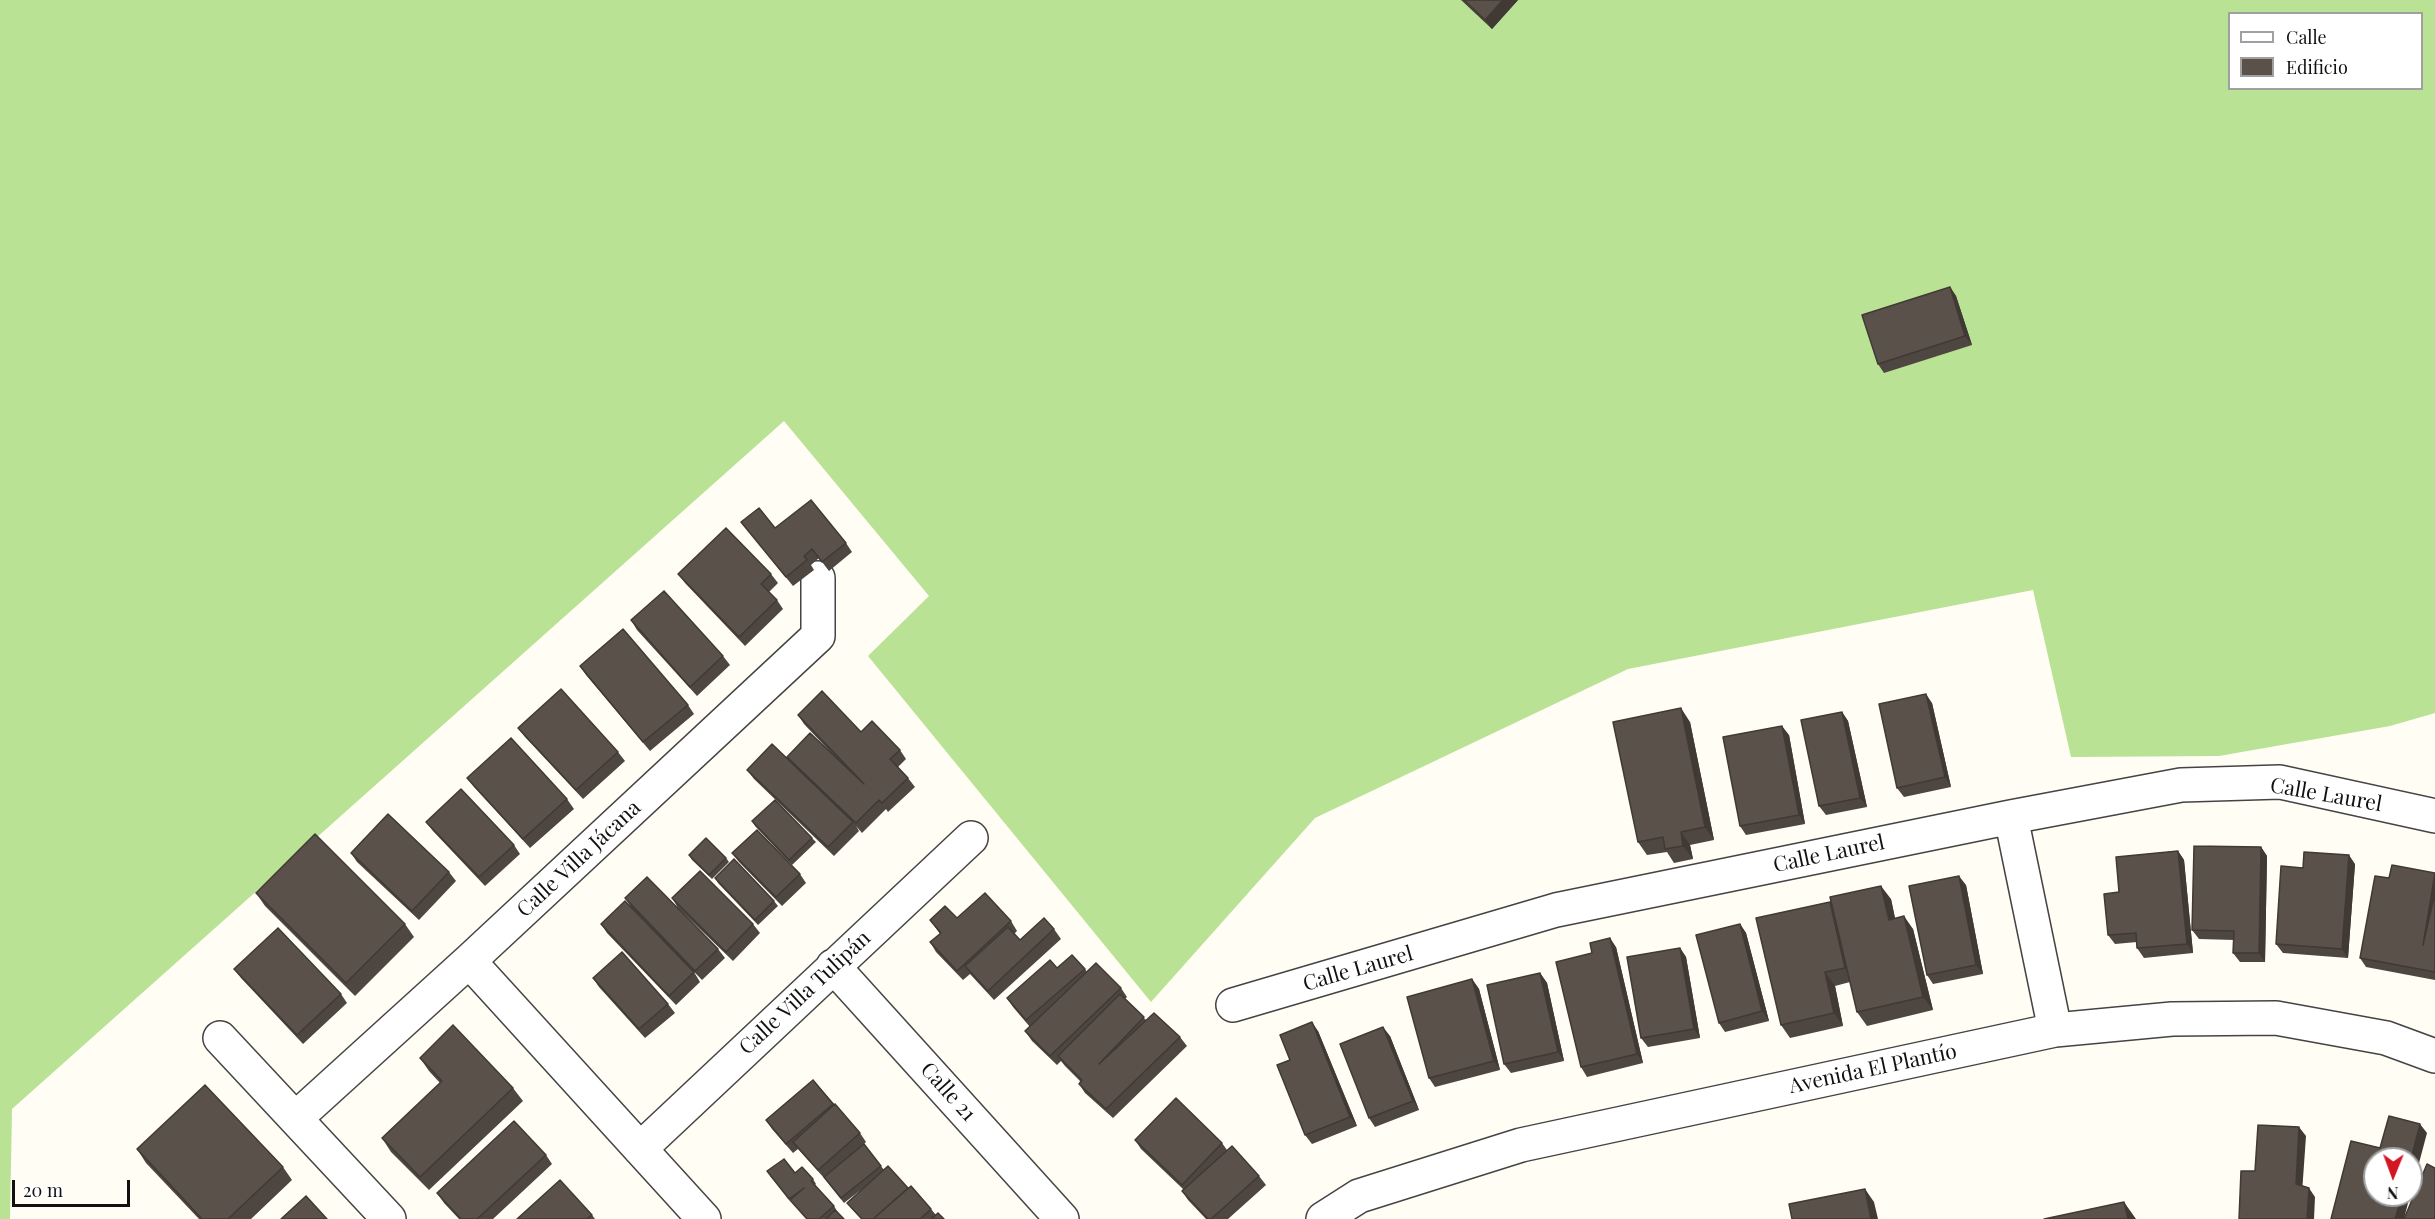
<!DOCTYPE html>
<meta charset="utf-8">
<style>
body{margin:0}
#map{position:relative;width:2435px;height:1219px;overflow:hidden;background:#fffdf4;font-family:"Playfair Display",serif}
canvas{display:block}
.legend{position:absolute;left:2228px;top:12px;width:195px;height:78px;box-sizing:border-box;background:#fff;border:2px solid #a0a0a0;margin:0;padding:8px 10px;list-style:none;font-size:18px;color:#111}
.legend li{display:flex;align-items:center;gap:12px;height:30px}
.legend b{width:30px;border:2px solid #a0a0a0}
.north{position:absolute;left:2363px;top:1147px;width:60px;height:60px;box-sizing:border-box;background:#fff;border:2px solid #a0a0a0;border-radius:50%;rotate:181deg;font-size:16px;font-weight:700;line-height:24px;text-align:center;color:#111}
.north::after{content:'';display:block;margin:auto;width:21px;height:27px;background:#d31722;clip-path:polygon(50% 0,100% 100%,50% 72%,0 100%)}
.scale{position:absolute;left:12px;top:1180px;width:118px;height:27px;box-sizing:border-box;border:3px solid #111;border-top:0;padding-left:8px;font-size:18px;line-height:21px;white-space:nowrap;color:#111;-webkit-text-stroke:4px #fff;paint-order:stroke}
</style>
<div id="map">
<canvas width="2435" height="1219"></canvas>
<ul class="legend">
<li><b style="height:8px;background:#fff"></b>Calle</li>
<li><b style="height:16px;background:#5b514b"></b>Edificio</li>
</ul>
<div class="north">N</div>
<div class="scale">20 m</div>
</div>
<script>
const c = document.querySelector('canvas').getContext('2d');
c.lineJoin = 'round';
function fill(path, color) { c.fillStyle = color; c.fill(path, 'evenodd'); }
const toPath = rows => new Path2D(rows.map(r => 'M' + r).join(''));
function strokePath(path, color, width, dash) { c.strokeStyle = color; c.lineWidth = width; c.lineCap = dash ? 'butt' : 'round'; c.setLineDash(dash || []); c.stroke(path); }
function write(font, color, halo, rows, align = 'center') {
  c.font = font + ' "Playfair Display",serif'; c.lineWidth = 6; c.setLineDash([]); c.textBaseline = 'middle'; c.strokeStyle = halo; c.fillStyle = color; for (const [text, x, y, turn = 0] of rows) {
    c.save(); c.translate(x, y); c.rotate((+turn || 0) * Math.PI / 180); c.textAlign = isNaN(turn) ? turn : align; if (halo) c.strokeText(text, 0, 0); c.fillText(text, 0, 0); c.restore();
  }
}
const forest = toPath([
 [0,0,2435,0,2435,713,2390,726,2219,756,2071,757,2033,590,1628,669,1315,818,1151,1002,868,656,929,596,784,421,12,1109,10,1219,0,1219],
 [2230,14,2422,14,2422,88,2230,88]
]);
const minor = toPath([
 [2011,817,2055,1030],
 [469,961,704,1219],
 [833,966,1062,1219],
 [1233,1005,1556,910,2011,817,2181,785,2280,782,2435,816],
 [220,1038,389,1219],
 [296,1118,469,961,818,636,818,578],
 [640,1149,971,838],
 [1323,1219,1359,1196,1521,1145,2055,1030,2172,1019,2276,1018,2386,1038,2435,1056]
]);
const wall = toPath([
 [1461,0,1518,0,1492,29],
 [1950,287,1956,296,1972,345,1884,373,1878,364],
 [741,522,775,528,846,543,852,552,829,571,819,558,811,565,814,570,793,586],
 [678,574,771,574,778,583,769,592,777,600,783,609,745,646,685,583],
 [631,620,723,656,730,665,697,696,637,630],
 [580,666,688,705,694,714,650,751,586,675],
 [1932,703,1951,787,1904,797,1897,788],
 [1842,712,1848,721,1867,807,1826,815,1819,806],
 [798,715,861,732,900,750,906,759,898,767,908,778,915,787,888,812,886,809,862,833,856,826,859,831,834,856,754,779,747,770,792,763,787,757,838,760,804,724],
 [1690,722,1714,840,1690,845,1693,859,1674,863,1667,852,1647,855,1638,842],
 [518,728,618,752,625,761,583,799,525,737],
 [1789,735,1805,824,1746,835,1740,826],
 [467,778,567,799,574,809,530,848,474,787],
 [752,821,812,838,816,842,792,865,755,826],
 [426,822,514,845,520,854,485,886,433,831],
 [2261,847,2267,856,2265,962,2240,962,2233,953,2234,940,2199,939,2192,930],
 [2178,851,2184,860,2193,953,2144,958,2137,948,2137,942,2115,944,2108,935,2119,892],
 [351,853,449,872,456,881,419,920,357,862],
 [732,853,800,874,806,883,782,906,739,862],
 [689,855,726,858,729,862,712,879,692,860],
 [2355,864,2348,958,2283,953,2276,944,2303,868],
 [2435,873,2435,980,2366,967,2360,958,2389,878],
 [715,878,774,901,778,906,758,925,718,883],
 [1966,885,1983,974,1933,984,1927,975],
 [256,893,405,924,414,937,355,996,265,906],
 [625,898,718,949,725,958,702,980,631,907],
 [672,898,753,924,760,933,733,961,678,908],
 [1891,899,1895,918,1913,929,1933,1010,1867,1026,1857,1012,1850,982,1835,986,1843,1026,1790,1038,1781,1025,1832,905],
 [957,918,1011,921,1017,931,1014,934,1020,940,1054,929,1061,939,994,1000,970,974,963,980,936,952,930,942,940,934,930,920],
 [601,924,694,972,700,982,676,1005,607,933],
 [1740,924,1746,933,1769,1021,1725,1032,1719,1023],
 [1616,947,1643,1063,1587,1077,1581,1067],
 [1680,948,1686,957,1700,1038,1648,1047,1641,1038],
 [1057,968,1085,969,1087,972,1121,988,1127,997,1125,999,1146,1020,1180,1037,1187,1046,1113,1118,1085,1093,1079,1084,1081,1082,1065,1066,1061,1061,1057,1065,1032,1041,1025,1031,1030,1027,1013,1007,1007,998],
 [234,969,341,994,347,1003,303,1044,241,978],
 [1540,973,1547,983,1564,1061,1511,1073,1504,1064],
 [593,978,668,1004,675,1013,645,1038,599,987],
 [1472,979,1479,989,1500,1070,1435,1087,1429,1078],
 [1318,1031,1357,1126,1312,1144,1305,1135,1290,1060],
 [1390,1036,1419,1110,1375,1127,1369,1118],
 [420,1058,513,1088,523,1101,429,1190,391,1152,382,1138,440,1083,429,1071],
 [813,1080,860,1133,866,1142,864,1144,884,1170,908,1189,931,1209,936,1215,944,1219,861,1219,847,1203,871,1182,844,1203,825,1179,798,1149,793,1153,772,1129,766,1120],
 [1135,1140,1222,1143,1227,1150,1259,1176,1266,1185,1228,1219,1206,1219,1188,1200,1182,1191,1183,1189,1141,1149],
 [137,1149,283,1167,292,1180,251,1219,199,1219,146,1163],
 [546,1155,552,1164,493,1219,459,1219,444,1203,437,1193],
 [795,1173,813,1179,816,1184,815,1185,834,1206,837,1211,844,1219,807,1219,770,1176],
 [592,1215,595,1219,517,1219]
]);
const shadedWall = toPath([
 [1503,0,1518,0,1492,29,1485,20],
 [1950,287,1956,296,1972,345,1965,336],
 [1926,694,1932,703,1951,787,1945,777],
 [1681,708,1690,722,1714,840,1705,827],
 [1842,712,1848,721,1867,807,1860,798],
 [1782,726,1789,735,1805,824,1799,815],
 [1681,832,1690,845,1693,859,1683,846],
 [2261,847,2267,856,2265,962,2259,953],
 [2178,851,2184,860,2193,953,2187,944],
 [2349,855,2355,864,2348,958,2342,949],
 [2435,875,2435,923,2423,945],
 [1959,876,1966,885,1983,974,1976,965],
 [1881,886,1891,899,1898,933,1889,920],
 [1830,902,1839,915,1854,981,1845,968],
 [1904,916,1913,929,1933,1010,1923,997],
 [1740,924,1746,933,1769,1021,1762,1011],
 [1610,938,1616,947,1643,1063,1637,1054],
 [1680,948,1686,957,1700,1038,1694,1029],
 [1825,972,1835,986,1843,1026,1834,1013],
 [1540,973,1547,983,1564,1061,1558,1052],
 [1472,979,1479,989,1500,1070,1494,1061],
 [1312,1022,1318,1031,1357,1126,1350,1117],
 [1383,1027,1390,1036,1419,1110,1413,1101],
 [2420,1124,2427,1133,2411,1193,2411,1159],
 [2299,1127,2306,1136,2302,1193,2296,1184],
 [2309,1188,2315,1197,2314,1219,2307,1219],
 [1865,1189,1874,1202,1878,1219,1871,1219],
 [2402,1195,2410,1195,2404,1219,2395,1219],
 [2124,1202,2136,1219,2128,1219]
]);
const building = toPath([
 [1464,0,1503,0,1485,20,1464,0],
 [1950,287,1965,336,1878,364,1862,315,1950,287],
 [811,500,846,543,822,562,812,549,804,556,807,560,786,577,741,522,759,508,775,528,811,500],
 [726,528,771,574,761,584,777,600,739,637,678,574,726,528],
 [664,591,723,656,690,687,631,620,664,591],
 [623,629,688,705,643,742,580,666,623,629],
 [561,689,618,752,576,790,518,728,561,689],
 [822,691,861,732,872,721,900,750,890,759,908,778,882,803,879,800,856,823,787,757,810,733,864,784,798,715,822,691],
 [1926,694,1945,777,1897,788,1879,704,1926,694],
 [1681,708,1705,827,1681,832,1683,846,1665,849,1663,837,1638,842,1613,722,1681,708],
 [1842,712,1860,798,1819,806,1801,720,1842,712],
 [1782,726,1799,815,1740,826,1723,737,1782,726],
 [511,738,567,799,523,839,467,778,511,738],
 [772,744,853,822,828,847,747,770,772,744],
 [461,789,514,845,479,877,426,822,461,789],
 [775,800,812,838,789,860,752,821,775,800],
 [388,814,449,872,412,911,351,853,388,814],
 [757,830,800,874,776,897,732,853,757,830],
 [315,834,405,924,346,983,256,893,315,834],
 [706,838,726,858,709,875,689,855,706,838],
 [2194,846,2261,847,2259,953,2233,953,2234,931,2192,930,2194,846],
 [2178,851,2187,944,2137,948,2136,933,2108,935,2104,894,2119,892,2116,857,2178,851],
 [2304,852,2349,855,2342,949,2276,944,2281,866,2303,868,2304,852],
 [734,859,774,901,755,920,715,878,734,859],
 [2392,865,2435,873,2423,945,2435,893,2435,972,2360,958,2375,876,2389,878,2392,865],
 [700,871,753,924,726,952,672,898,700,871],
 [1959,876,1976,965,1927,975,1909,886,1959,876],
 [647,877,718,949,695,971,625,898,647,877],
 [1881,886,1889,920,1904,916,1923,997,1857,1012,1830,897,1881,886],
 [985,893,1011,921,957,971,930,942,941,933,930,920,945,906,957,918,985,893],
 [625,901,694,972,669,996,601,924,625,901],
 [1830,902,1845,968,1825,972,1834,1013,1781,1025,1756,918,1830,902],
 [1044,918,1054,929,988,991,965,966,1008,927,1020,940,1044,918],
 [1740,924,1762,1011,1719,1023,1696,935,1740,924],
 [278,928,341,994,297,1035,234,969,278,928],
 [1610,938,1637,1054,1581,1067,1556,962,1592,953,1590,943,1610,938],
 [1680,948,1694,1029,1641,1038,1627,957,1680,948],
 [622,952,668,1004,639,1029,593,978,622,952],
 [1072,955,1085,969,1026,1020,1007,998,1050,960,1057,968,1072,955],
 [1096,963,1121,988,1050,1056,1025,1031,1096,963],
 [1540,973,1558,1052,1504,1064,1487,985,1540,973],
 [1472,979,1494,1061,1429,1078,1407,997,1472,979],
 [1120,994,1144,1017,1099,1064,1154,1013,1180,1037,1106,1109,1079,1084,1082,1080,1058,1056,1120,994],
 [1312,1022,1350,1117,1305,1135,1277,1065,1290,1060,1280,1035,1312,1022],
 [453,1025,513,1088,420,1177,382,1138,442,1081,420,1058,453,1025],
 [1383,1027,1413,1101,1369,1118,1340,1044,1383,1027],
 [813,1080,833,1104,786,1144,766,1120,813,1080],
 [205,1085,283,1167,228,1219,202,1219,137,1149,205,1085],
 [1176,1098,1222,1143,1182,1185,1135,1140,1176,1098],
 [835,1104,860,1133,818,1170,793,1142,835,1104],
 [2389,1116,2420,1124,2411,1159,2375,1159,2375,1195,2402,1195,2395,1219,2331,1219,2351,1141,2380,1148,2389,1116],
 [514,1121,546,1155,477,1219,461,1219,437,1193,514,1121],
 [2258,1125,2299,1127,2296,1184,2309,1188,2307,1219,2239,1219,2241,1171,2255,1171,2258,1125],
 [864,1144,881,1166,841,1198,824,1177,864,1144],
 [1232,1146,1259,1176,1211,1219,1208,1219,1182,1191,1232,1146],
 [784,1159,795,1173,802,1167,813,1179,811,1181,834,1206,819,1219,807,1219,790,1200,804,1188,789,1199,767,1171,784,1159],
 [2427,1164,2435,1168,2435,1219,2404,1219,2427,1164],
 [888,1166,908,1188,873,1219,862,1219,847,1203,888,1166],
 [560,1180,592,1215,587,1219,517,1219,560,1180],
 [911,1186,931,1209,920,1219,873,1219,911,1186],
 [1865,1189,1871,1219,1792,1219,1789,1204,1865,1189],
 [306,1196,327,1219,281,1219,306,1196],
 [2124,1202,2128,1219,2044,1219,2124,1202],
 [835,1210,844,1219,826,1219,835,1210],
 [938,1213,944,1219,931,1219,938,1213]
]);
const streetNames = [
 ["Calle Laurel",2326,795,10],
 ["Calle Laurel",1829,854,-12],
 ["Calle Villa Jácana",579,859,-43],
 ["Calle Laurel",1358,969,-16],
 ["Calle Villa Tulipán",805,993,-43],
 ["Avenida El Plantío",1873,1069,-12],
 ["Calle 21",948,1092,48]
];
fill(forest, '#b9e295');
strokePath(minor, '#444', 36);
strokePath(minor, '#fff', 33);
fill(wall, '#4e4640');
fill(shadedWall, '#403934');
fill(building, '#5b514b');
strokePath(building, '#403934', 1.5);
write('21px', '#111', '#fff', streetNames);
</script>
